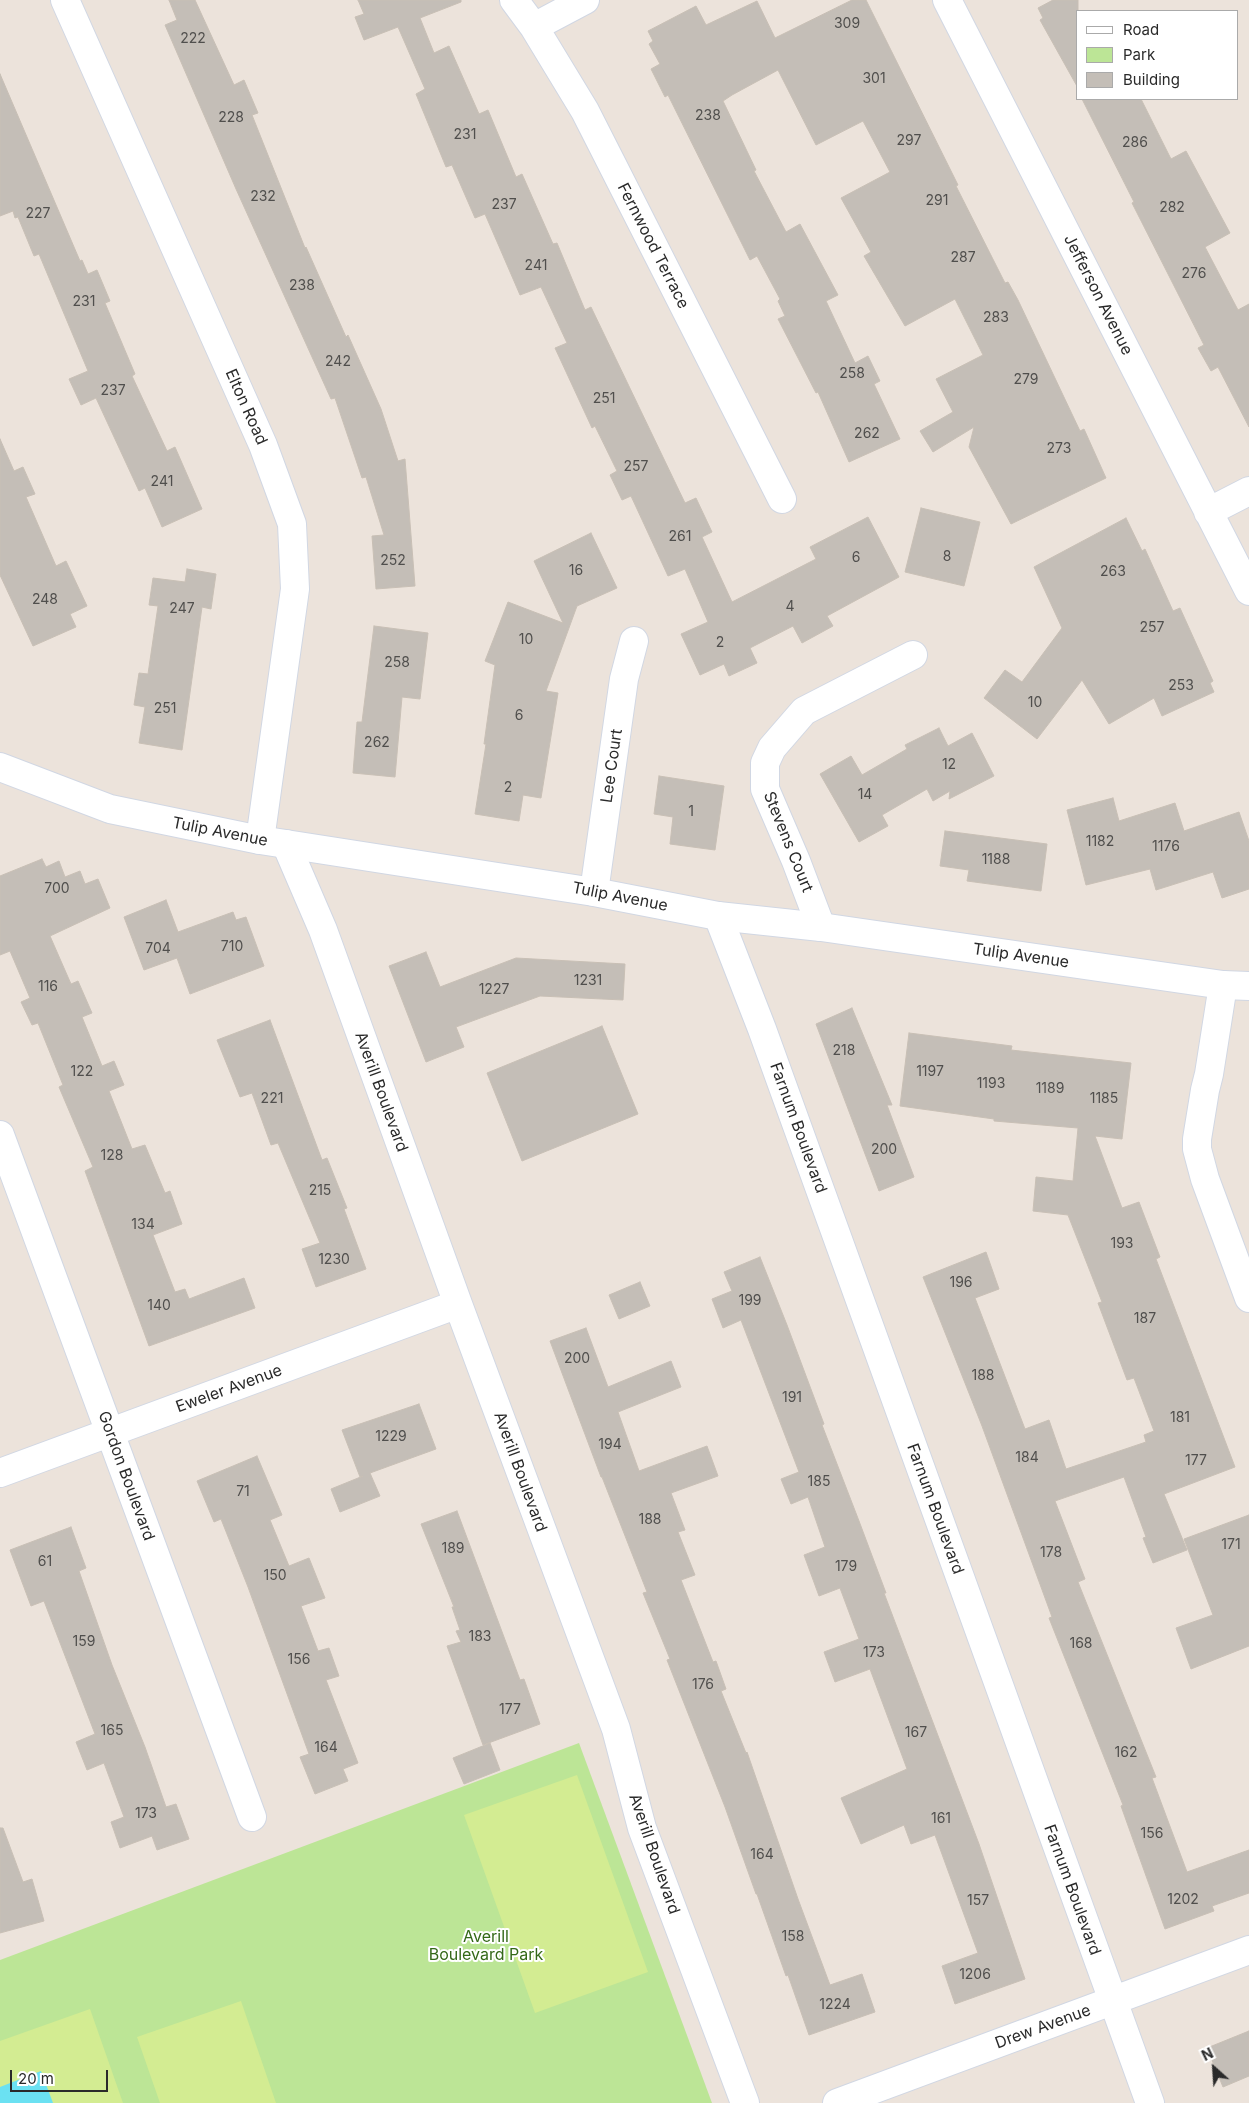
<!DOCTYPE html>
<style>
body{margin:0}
#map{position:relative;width:1249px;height:2103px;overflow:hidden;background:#ece3db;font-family:Inter,sans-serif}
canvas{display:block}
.legend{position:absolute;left:1076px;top:10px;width:162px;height:90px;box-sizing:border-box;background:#fff;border:1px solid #aaa;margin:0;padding:6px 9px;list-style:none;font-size:15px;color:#2a2a2a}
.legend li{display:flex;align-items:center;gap:10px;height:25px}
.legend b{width:25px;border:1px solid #aaa}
.north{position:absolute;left:1189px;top:2043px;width:50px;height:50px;-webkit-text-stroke:4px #fff;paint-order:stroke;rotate:334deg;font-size:14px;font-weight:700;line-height:20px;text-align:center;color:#2a2a2a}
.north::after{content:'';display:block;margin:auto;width:18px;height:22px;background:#2a2a2a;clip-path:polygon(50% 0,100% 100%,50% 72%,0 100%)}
.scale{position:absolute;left:10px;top:2070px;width:98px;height:22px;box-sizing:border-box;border:2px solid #2a2a2a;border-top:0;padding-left:6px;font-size:15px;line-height:18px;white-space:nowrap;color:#2a2a2a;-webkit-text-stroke:4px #fff;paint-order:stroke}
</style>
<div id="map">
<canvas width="1249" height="2103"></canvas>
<ul class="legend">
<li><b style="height:6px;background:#fff"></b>Road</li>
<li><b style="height:14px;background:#bce596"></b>Park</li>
<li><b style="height:14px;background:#c4beb7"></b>Building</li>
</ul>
<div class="north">N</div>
<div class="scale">20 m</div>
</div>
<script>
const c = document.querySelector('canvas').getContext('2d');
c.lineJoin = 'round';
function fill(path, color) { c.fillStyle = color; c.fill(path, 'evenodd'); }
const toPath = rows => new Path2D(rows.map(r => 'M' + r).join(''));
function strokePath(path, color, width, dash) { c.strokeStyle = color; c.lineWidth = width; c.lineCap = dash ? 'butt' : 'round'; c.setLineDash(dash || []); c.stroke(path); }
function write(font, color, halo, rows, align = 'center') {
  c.font = font + ' Inter,sans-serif'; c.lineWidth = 4; c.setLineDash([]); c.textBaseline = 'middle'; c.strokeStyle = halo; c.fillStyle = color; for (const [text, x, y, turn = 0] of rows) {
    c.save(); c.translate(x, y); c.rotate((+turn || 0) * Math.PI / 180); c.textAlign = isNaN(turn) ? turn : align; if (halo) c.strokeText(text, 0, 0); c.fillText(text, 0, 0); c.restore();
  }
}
const green = toPath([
 [579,1743,712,2103,0,2103,0,1960]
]);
const pitch = toPath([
 [577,1775,648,1972,535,2013,464,1815],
 [241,2001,276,2103,160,2103,137,2037],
 [90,2009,123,2103,0,2103,0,2041]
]);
const water = toPath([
 [41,2071,53,2103,0,2103,0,2087]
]);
const building = toPath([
 [169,0,195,0,234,85,244,80,258,113,252,115,305,248,306,247,346,337,348,335,381,409,398,461,405,459,415,586,376,589,372,536,384,535,366,477,362,478,335,398,331,399,236,189,165,25,177,20,169,0],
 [358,0,461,0,461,2,420,18,434,53,449,46,479,114,488,110,516,177,522,174,553,244,557,243,585,310,591,307,685,503,696,498,712,532,702,537,732,602,816,559,810,547,868,517,899,577,827,616,833,626,802,643,793,626,750,648,757,663,729,676,724,664,700,675,681,634,708,622,685,569,668,576,631,496,622,500,610,475,617,471,595,426,592,428,555,348,567,343,541,287,520,295,485,214,475,218,452,165,446,167,416,94,425,89,398,27,364,40,355,17,364,14,358,0],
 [852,0,866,0,958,185,956,186,1005,283,1008,282,1018,300,1080,431,1084,429,1106,478,1011,524,969,447,974,427,933,452,920,431,953,412,936,379,983,355,955,299,905,326,864,256,871,252,841,198,890,172,863,121,816,145,778,70,732,95,723,101,756,170,754,171,786,232,800,224,838,295,826,301,855,363,868,356,880,381,874,384,900,439,849,462,818,392,816,393,778,319,785,316,778,301,780,299,757,256,750,260,668,95,665,97,651,69,660,64,649,44,653,41,648,31,696,6,706,25,757,1,775,38,852,0],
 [1053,0,1078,0,1078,88,1040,20,1043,18,1038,8,1053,0],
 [0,74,80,261,82,260,88,274,97,270,110,301,105,303,135,374,132,376,167,451,175,447,202,509,162,527,145,488,139,491,96,398,81,405,69,379,88,371,39,254,34,256,18,217,15,218,13,211,0,216,0,74],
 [1082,99,1141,99,1171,159,1186,151,1230,233,1205,247,1238,310,1249,304,1249,427,1218,367,1211,371,1198,348,1204,345,1132,203,1134,202,1082,99],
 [0,439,14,471,23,467,35,494,26,497,56,566,66,561,87,606,70,614,76,627,33,646,0,575,0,439],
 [921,508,980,522,964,586,905,572,921,508],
 [1126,518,1142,551,1145,549,1173,611,1180,608,1213,681,1210,683,1214,692,1162,716,1154,698,1109,724,1082,680,1037,739,984,698,1005,670,1022,682,1062,628,1034,567,1126,518],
 [591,533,617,588,577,606,546,691,558,693,541,798,523,795,519,821,475,814,486,744,484,744,495,665,485,661,508,602,563,623,534,561,591,533],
 [187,569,216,574,211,609,202,607,182,750,139,743,145,707,134,705,139,673,148,674,158,606,149,605,153,578,185,582,187,569],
 [374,626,428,633,420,699,402,697,395,777,353,773,357,722,362,722,374,626],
 [939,728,948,746,972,733,994,776,949,799,950,791,933,801,927,789,882,815,888,826,859,842,820,774,851,756,862,775,907,749,905,745,939,728],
 [659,776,724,786,715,850,670,844,673,817,654,814,659,776],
 [1113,798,1119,821,1175,803,1184,831,1239,812,1249,841,1249,889,1222,898,1213,872,1156,890,1150,869,1086,885,1067,810,1113,798],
 [945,831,1047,844,1041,891,967,881,969,870,940,866,945,831],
 [42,859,46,867,59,861,65,877,80,871,85,884,98,879,110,908,50,936,71,984,78,981,92,1013,82,1017,102,1066,114,1061,124,1085,109,1091,132,1149,145,1145,165,1193,170,1191,182,1224,153,1235,175,1292,185,1289,189,1299,244,1278,255,1308,149,1346,85,1171,93,1167,59,1087,63,1085,38,1023,32,1025,21,1002,30,998,10,951,0,955,0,876,42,859],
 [166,900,178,932,233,912,236,920,246,917,264,966,190,994,177,958,144,970,124,917,166,900],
 [426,952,440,987,516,958,625,964,623,1000,540,996,456,1027,464,1047,426,1062,389,966,426,952],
 [852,1008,892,1105,887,1105,914,1177,879,1191,816,1024,852,1008],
 [270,1020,322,1160,327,1158,347,1208,344,1209,366,1269,316,1287,302,1249,320,1243,278,1143,271,1145,252,1093,240,1097,217,1040,270,1020],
 [602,1026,638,1114,522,1161,487,1073,602,1026],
 [909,1033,1012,1046,1011,1050,1131,1063,1122,1139,1095,1136,1122,1208,1139,1202,1160,1257,1156,1259,1235,1467,1164,1494,1187,1550,1153,1563,1143,1538,1146,1537,1124,1477,1055,1501,1085,1579,1078,1582,1156,1777,1152,1778,1187,1872,1249,1850,1249,1893,1212,1906,1214,1911,1165,1929,1121,1806,1123,1805,1049,1618,1052,1617,982,1426,923,1277,986,1252,999,1289,975,1298,1025,1429,1049,1420,1066,1469,1146,1442,1144,1435,1154,1431,1134,1378,1127,1380,1098,1303,1102,1302,1068,1215,1033,1211,1036,1177,1073,1181,1078,1128,994,1121,994,1119,900,1106,909,1033],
 [760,1257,787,1325,824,1424,822,1425,859,1521,886,1593,884,1593,979,1844,1025,1979,955,2004,942,1966,978,1953,935,1835,911,1844,904,1825,861,1844,841,1798,907,1769,870,1669,835,1682,824,1652,859,1639,840,1588,819,1596,804,1555,825,1547,808,1497,791,1504,781,1479,799,1472,741,1320,723,1328,712,1299,732,1291,724,1272,760,1257],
 [640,1282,650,1306,619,1319,609,1295,640,1282],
 [586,1328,608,1387,671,1361,681,1387,618,1412,639,1471,707,1446,718,1476,671,1493,685,1530,678,1532,695,1575,681,1580,713,1662,716,1661,726,1689,721,1691,746,1753,747,1752,798,1899,830,1985,862,1974,875,2012,809,2035,788,1975,786,1976,757,1894,756,1894,725,1807,667,1660,670,1659,643,1593,647,1592,602,1477,601,1477,550,1341,586,1328],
 [419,1404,436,1449,370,1473,380,1496,340,1512,331,1489,363,1476,360,1477,342,1430,419,1404],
 [257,1456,282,1515,270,1520,289,1566,309,1558,325,1598,301,1606,318,1651,329,1648,339,1676,326,1680,358,1763,343,1769,348,1781,315,1794,300,1757,309,1754,248,1587,221,1519,214,1522,197,1481,257,1456],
 [457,1511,520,1680,524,1679,540,1724,483,1745,447,1646,461,1642,456,1631,460,1630,452,1607,454,1607,421,1524,457,1511],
 [1249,1515,1249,1646,1191,1669,1176,1628,1213,1615,1184,1539,1249,1515],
 [71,1527,86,1568,79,1571,112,1665,145,1747,166,1807,176,1804,189,1839,157,1850,152,1836,120,1848,111,1822,124,1817,104,1763,87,1770,76,1742,95,1734,44,1601,31,1606,10,1550,71,1527],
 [490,1743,500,1770,464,1784,453,1758,490,1743],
 [0,1828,3,1828,23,1882,32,1879,44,1921,0,1933,0,1828],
 [1249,2031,1249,2076,1223,2087,1207,2048,1249,2031]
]);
const street = toPath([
 [65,0,263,445,292,524,295,589,260,840],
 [514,0,534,27,585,111,782,499],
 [947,0,1249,591],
 [534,27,585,0],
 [1208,512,1249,491],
 [286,844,323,930,458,1304,616,1729,642,1828,745,2103],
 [594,892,624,679,634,641],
 [718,916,762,1029,1150,2103],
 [821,927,796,861,765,789,765,763,772,748,804,711,913,655],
 [1223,985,1209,1074,1205,1090,1197,1139,1197,1149,1205,1179,1249,1298],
 [0,1135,252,1817],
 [0,1473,458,1304],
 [837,2103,1249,1950]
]);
const secondary = toPath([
 [0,767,110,809,260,840,594,892,718,916,821,927,1223,985,1249,986]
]);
const numberNames = [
 ["309",847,24],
 ["222",193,39],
 ["301",874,79],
 ["238",708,116],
 ["228",231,118],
 ["231",465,135],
 ["297",909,141],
 ["286",1135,143],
 ["232",263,197],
 ["291",937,201],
 ["237",504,205],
 ["282",1172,208],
 ["227",38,214],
 ["287",963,258],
 ["241",536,266],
 ["276",1194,274],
 ["238",302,286],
 ["231",84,302],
 ["283",996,318],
 ["242",338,362],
 ["258",852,374],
 ["279",1026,380],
 ["237",113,391],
 ["251",604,399],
 ["262",867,434],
 ["273",1059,449],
 ["257",636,467],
 ["241",162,482],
 ["261",680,537],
 ["8",947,557],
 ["6",856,558],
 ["252",393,561],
 ["16",576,571],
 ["263",1113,572],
 ["248",45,600],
 ["4",790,607],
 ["247",182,609],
 ["257",1152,628],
 ["10",526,640],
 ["2",720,643],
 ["258",397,663],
 ["253",1181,686],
 ["10",1035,703],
 ["251",165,709],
 ["6",519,716],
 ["262",377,743],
 ["12",949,765],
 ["2",508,788],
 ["14",865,795],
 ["1",691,812],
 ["1182",1100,842],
 ["1176",1166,847],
 ["1188",996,860],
 ["700",57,889],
 ["710",232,947],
 ["704",158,949],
 ["1231",588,981],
 ["116",48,987],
 ["1227",494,990],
 ["218",844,1051],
 ["122",82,1072],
 ["1197",930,1072],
 ["1193",991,1084],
 ["1189",1050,1089],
 ["221",272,1099],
 ["1185",1104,1099],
 ["200",884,1150],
 ["128",112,1156],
 ["215",320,1191],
 ["134",143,1225],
 ["193",1122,1244],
 ["1230",334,1260],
 ["196",961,1283],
 ["199",750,1301],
 ["140",159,1306],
 ["187",1145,1319],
 ["200",577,1359],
 ["188",983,1376],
 ["191",792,1398],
 ["181",1180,1418],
 ["1229",391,1437],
 ["194",610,1445],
 ["184",1027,1458],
 ["177",1196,1461],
 ["185",819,1482],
 ["71",243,1492],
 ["188",650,1520],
 ["171",1231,1545],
 ["189",453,1549],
 ["178",1051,1553],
 ["61",45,1562],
 ["179",846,1567],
 ["150",275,1576],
 ["183",480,1637],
 ["159",84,1642],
 ["168",1081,1644],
 ["173",874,1653],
 ["156",299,1660],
 ["176",703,1685],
 ["177",510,1710],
 ["165",112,1731],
 ["167",916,1733],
 ["164",326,1748],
 ["162",1126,1753],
 ["173",146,1814],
 ["161",941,1819],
 ["156",1152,1834],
 ["164",762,1855],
 ["1202",1183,1900],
 ["157",978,1901],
 ["158",793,1937],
 ["1206",975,1975],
 ["1224",835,2005]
];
const streetNames = [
 ["Fernwood Terrace",653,246,63],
 ["Jefferson Avenue",1098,295,63],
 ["Elton Road",246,407,66],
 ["Lee Court",612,766,-82],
 ["Tulip Avenue",220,832,11],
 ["Stevens Court",788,842,68],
 ["Tulip Avenue",620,897,11],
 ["Tulip Avenue",1021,956,8],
 ["Averill Boulevard",381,1092,70],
 ["Farnum Boulevard",798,1128,70],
 ["Eweler Avenue",229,1389,-20],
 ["Averill Boulevard",520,1472,70],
 ["Gordon Boulevard",126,1476,70],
 ["Farnum Boulevard",935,1509,70],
 ["Averill Boulevard",654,1854,71],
 ["Farnum Boulevard",1072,1890,70],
 ["Drew Avenue",1043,2027,-20]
];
const parkNames = [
 ["Averill",486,1937],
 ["Boulevard Park",486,1955]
];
fill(green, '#bce596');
fill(pitch, '#d3ec92');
fill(water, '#6be1f2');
fill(building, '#c4beb7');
strokePath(building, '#c8bfb5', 1);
strokePath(street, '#d1d7e3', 30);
strokePath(secondary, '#d1d7e3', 30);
strokePath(street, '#fff', 28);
strokePath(secondary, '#fff', 28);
write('14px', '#504f4d', null, numberNames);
write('16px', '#2a2a2a', '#fff', streetNames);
write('16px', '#346918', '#fff', parkNames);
</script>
